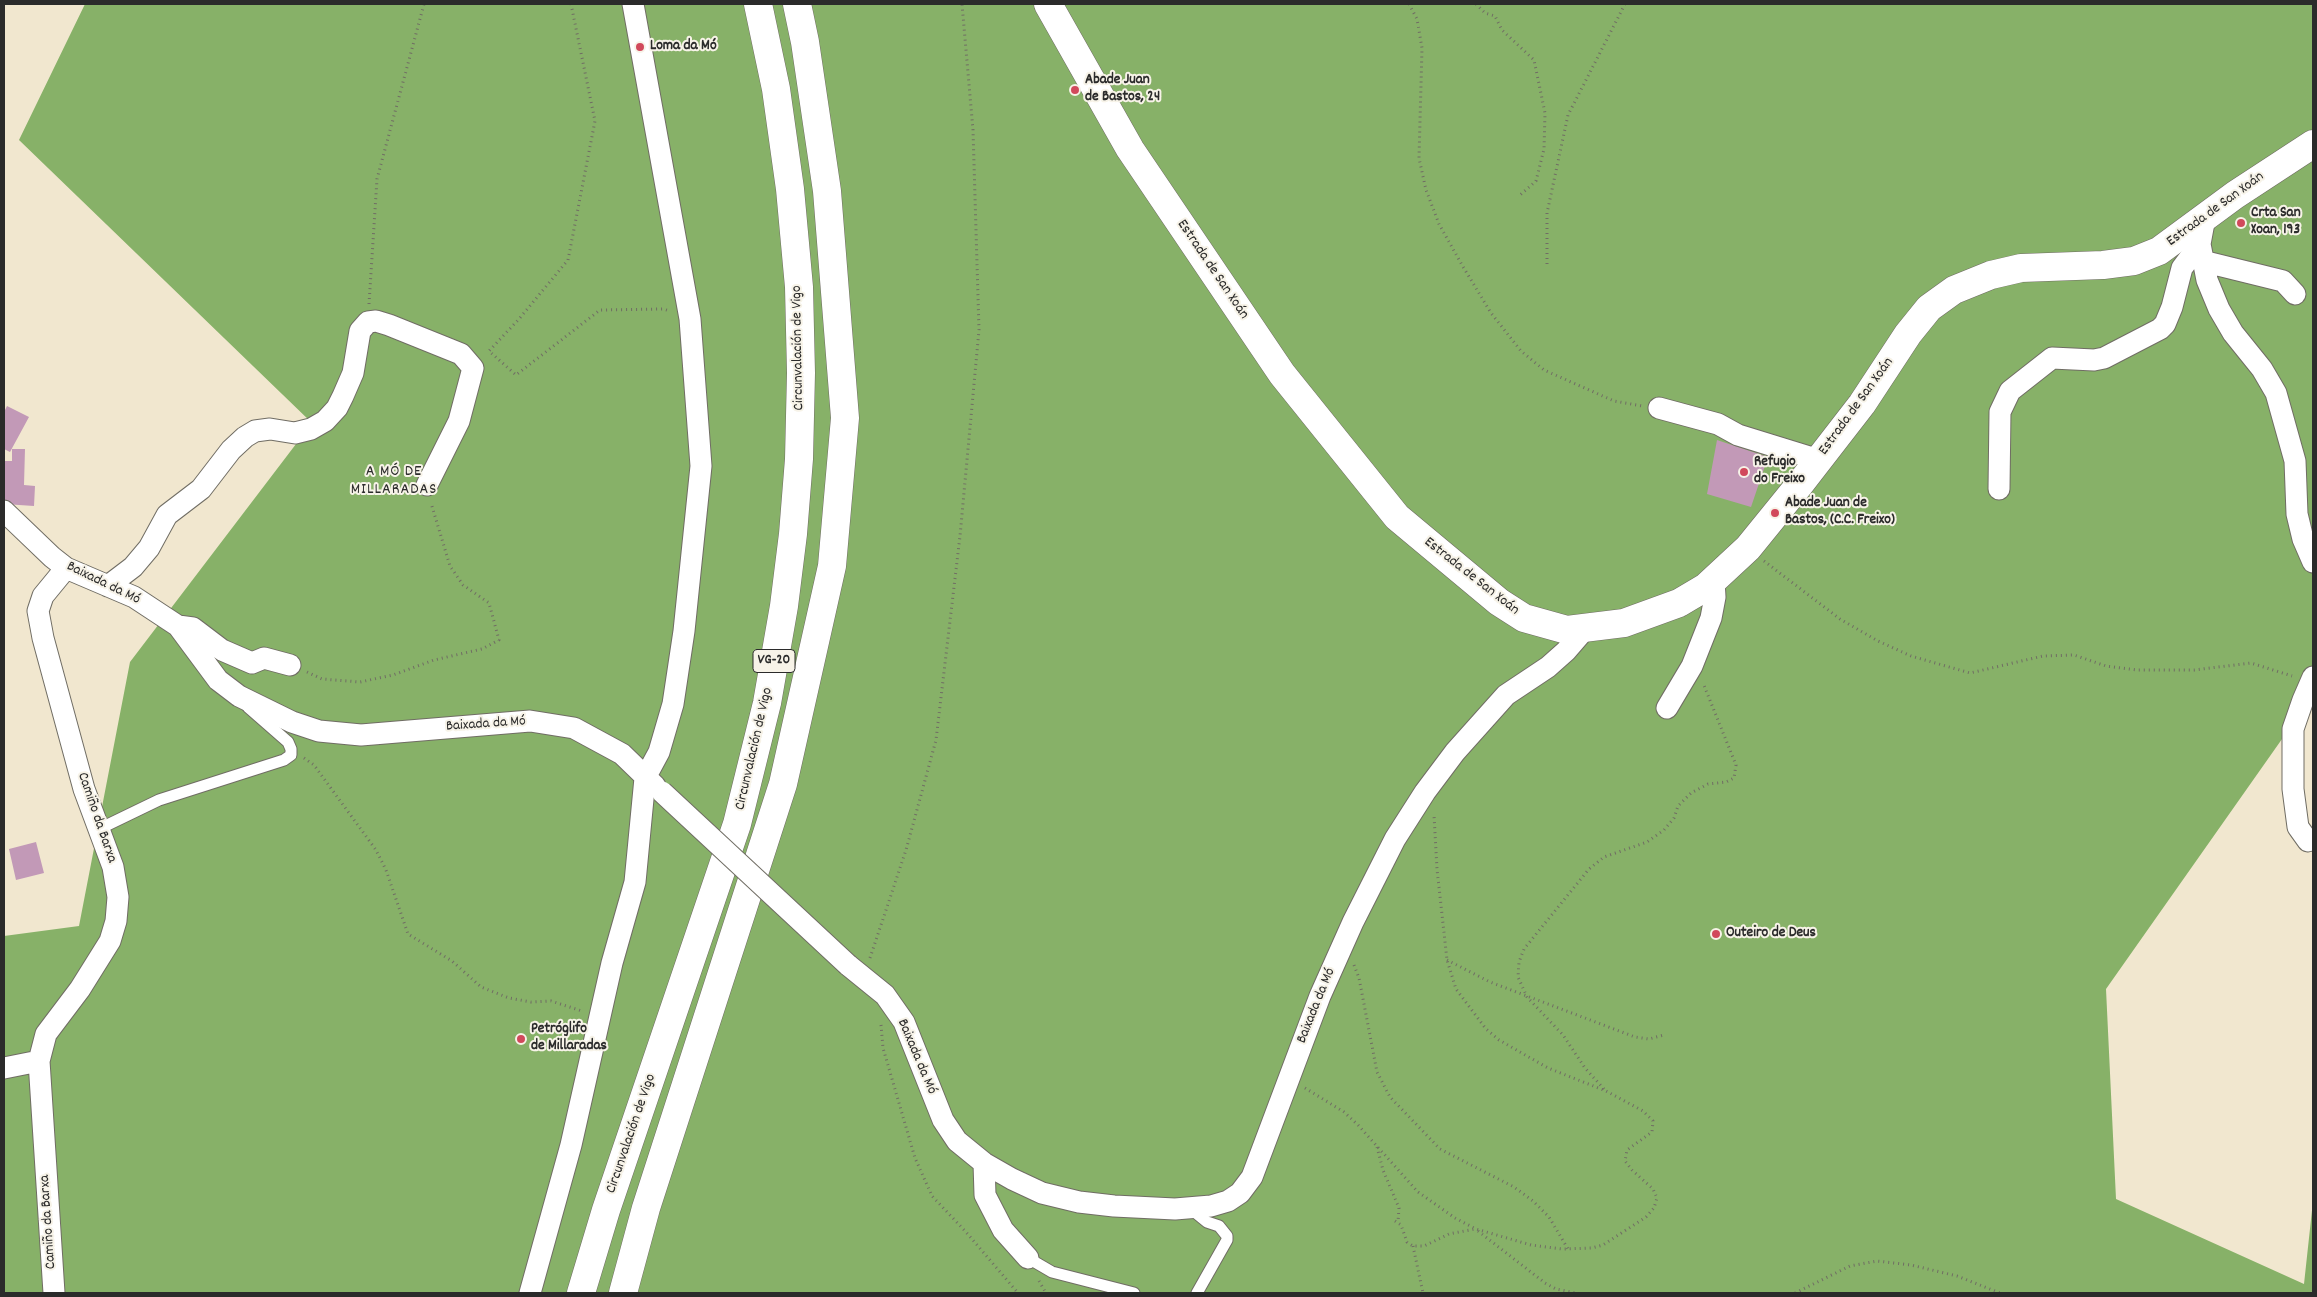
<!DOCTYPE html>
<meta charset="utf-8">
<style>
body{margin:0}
#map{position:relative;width:2317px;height:1297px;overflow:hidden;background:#f1e7cf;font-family:Dekko,sans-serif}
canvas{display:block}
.frame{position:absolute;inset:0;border:5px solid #2b2b2b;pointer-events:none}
</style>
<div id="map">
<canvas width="2317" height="1297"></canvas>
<div class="frame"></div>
</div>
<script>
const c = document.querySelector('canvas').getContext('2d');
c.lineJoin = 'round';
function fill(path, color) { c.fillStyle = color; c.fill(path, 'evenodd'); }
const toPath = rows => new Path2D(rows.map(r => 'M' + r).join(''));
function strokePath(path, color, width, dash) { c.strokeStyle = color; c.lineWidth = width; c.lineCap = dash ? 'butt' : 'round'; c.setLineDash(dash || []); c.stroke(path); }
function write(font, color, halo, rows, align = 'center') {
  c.font = font + ' Dekko,sans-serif'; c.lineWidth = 4; c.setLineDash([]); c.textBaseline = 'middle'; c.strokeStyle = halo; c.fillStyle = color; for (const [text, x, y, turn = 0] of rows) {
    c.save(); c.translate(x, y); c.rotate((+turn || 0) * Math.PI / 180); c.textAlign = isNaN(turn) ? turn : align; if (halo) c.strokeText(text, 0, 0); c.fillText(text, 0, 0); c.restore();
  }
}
const forest = toPath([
 [85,4,2313,4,2313,695,2106,989,2116,1199,2304,1284,2313,1201,2313,1293,4,1293,4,936,79,926,130,662,312,423,19,140]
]);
const building = toPath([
 [7,406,29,417,10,452,4,449,4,412],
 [1717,440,1768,457,1751,507,1707,494],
 [12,449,25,449,24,485,35,486,34,506,4,504,4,461,12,461],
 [36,842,44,873,16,880,9,849]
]);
const path = toPath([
 [571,4,595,121,568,260,519,319,489,351,516,375,600,310,663,309,670,311],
 [1409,4,1417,19,1422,48,1419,158,1426,190,1439,224,1462,265,1491,313,1521,351,1544,370,1614,401,1642,406],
 [1476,4,1485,13,1495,16,1502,30,1534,60,1545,113,1544,149,1536,181,1520,195],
 [1547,264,1547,213,1568,115,1625,4],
 [369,304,377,179,424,4],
 [1764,561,1840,619,1878,641,1911,656,1970,673,2043,656,2074,655,2106,666,2137,670,2194,670,2251,663,2292,676],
 [307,672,322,679,360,682,393,675,434,660,482,649,499,640,489,603,463,585,450,566,431,503],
 [304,758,314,765,376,850,386,870,408,934,452,961,481,987,509,998,531,1002,551,1001,582,1011],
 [870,958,906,850,936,740,960,536,979,330,973,130,962,4],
 [1447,960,1490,982,1635,1037,1649,1039,1664,1035],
 [1354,965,1359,978,1377,1072,1390,1097,1440,1149,1514,1187,1533,1201,1549,1217,1568,1249],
 [881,1025,883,1048,915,1158,932,1196,966,1232,1018,1293],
 [1305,1088,1344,1112,1358,1125,1418,1192,1455,1218,1476,1229,1531,1245,1562,1249,1592,1248,1603,1245,1646,1217,1654,1208,1657,1198,1653,1189,1632,1170,1625,1161,1627,1150,1652,1132,1653,1121,1643,1111,1606,1091,1548,1068,1499,1040,1486,1029,1456,989,1447,960,1437,869,1434,815],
 [1604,1089,1585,1068,1563,1035,1527,997,1518,977,1519,962,1524,949,1589,869,1604,857,1647,842,1664,830,1674,818,1678,806,1691,793,1708,784,1726,782,1734,778,1736,765,1703,683],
 [1377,1147,1383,1170,1399,1208,1398,1222],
 [1395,1221,1401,1225,1407,1242,1413,1246,1424,1246,1449,1234,1475,1229],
 [1478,1231,1545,1283,1556,1289,1576,1293],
 [1413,1246,1423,1293],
 [1039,1281,1046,1293],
 [1795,1293,1850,1266,1877,1261,1911,1265,1957,1276,2000,1293]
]);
const lane = toPath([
 [99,829,159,800,284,760,291,755,291,749,288,742,248,707],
 [1191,1209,1207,1222,1219,1226,1227,1236,1227,1240,1197,1293],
 [1028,1258,1052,1272,1134,1293]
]);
const street = toPath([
 [2205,217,2200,244,2207,280,2219,309,2233,333,2262,369,2276,393,2295,461,2297,514,2303,539,2313,562],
 [2202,261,2283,281,2295,294],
 [1659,408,1718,424,1738,435,1819,460],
 [1999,489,2000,412,2010,391,2052,358,2094,360,2104,358,2160,329,2165,324,2172,307,2182,268,2200,244],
 [4,511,52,557,66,568,134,597,178,626,218,680,239,696,292,722,319,731,361,735,530,721,574,728,622,754,655,786],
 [108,586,133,567,149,548,167,515,201,489,231,450,245,437,255,431,270,429,295,433,311,429,325,421,337,408,343,396,353,373,360,331,368,322,376,321,389,325,461,354,473,368,459,421,427,485],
 [178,626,193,628,222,650,252,663,264,658,290,665],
 [1667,708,1692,666,1711,618,1715,597,1714,580],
 [2308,841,2298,827,2293,789,2293,729,2303,700,2313,677],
 [848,965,885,995,904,1022,943,1120,957,1141,984,1163,1012,1179,1042,1193,1079,1202,1114,1206,1175,1209,1211,1206,1228,1201,1240,1193,1252,1177,1320,996,1353,922,1395,839,1425,792,1455,752,1506,695,1548,667,1566,651,1585,629],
 [4,1068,39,1061],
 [984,1163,985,1195,1003,1230,1028,1258],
 [54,1293,39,1061,46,1034,80,989,110,941,116,921,118,897,113,867,84,789,43,638,38,611,43,596,66,568],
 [530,1293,571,1145,612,963,635,882,645,778,659,752,673,704,684,631,701,466,690,319,633,4]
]);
const secondary = toPath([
 [1048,4,1130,149,1282,374,1397,517,1499,602,1524,618,1567,630,1624,623,1679,603,1706,587,1748,548,1800,484,1862,404,1908,334,1929,308,1954,290,1991,275,2021,268,2103,265,2134,261,2159,251,2235,195,2313,144]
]);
const highway = toPath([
 [581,1293,606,1210,737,824,767,703,784,606,793,534,799,459,801,373,799,287,790,189,776,89,758,4],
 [623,1293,646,1208,783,784,832,566,845,418,827,191,805,42,797,4]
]);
const streetBridge = toPath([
 [662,792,848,965]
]);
const markers = [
 [640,47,5,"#d1495b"],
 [1075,90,5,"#d1495b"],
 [2241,223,5,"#d1495b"],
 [1744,472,5,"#d1495b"],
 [1775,513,5,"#d1495b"],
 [1716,934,5,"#d1495b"],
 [521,1039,5,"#d1495b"]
];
const shields = [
 [774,661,42]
];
const shieldNames = [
 ["VG-20",774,661]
];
const poiNames = [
 ["Loma da Mó",650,47],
 ["Abade Juan",1085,81],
 ["de Bastos, 24",1085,98],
 ["Crta San",2251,214],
 ["Xoan, 193",2251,231],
 ["Refugio",1754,463],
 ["do Freixo",1754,480],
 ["Abade Juan de",1785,504],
 ["Bastos, (C.C. Freixo)",1785,521],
 ["Outeiro de Deus",1726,934],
 ["Petróglifo",531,1030],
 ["de Millaradas",531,1047]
];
const streetNames = [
 ["Estrada de San Xoán",2216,210,-36],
 ["Estrada de San Xoán",1212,270,56],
 ["Circunvalación de Vigo",799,348,-91],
 ["Estrada de San Xoán",1857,407,-54],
 ["Estrada de San Xoán",1471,577,38],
 ["Baixada da Mó",103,584,26],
 ["Baixada da Mó",486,725,-4],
 ["Circunvalación de Vigo",755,749,-77],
 ["Camiño da Barxa",96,818,71],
 ["Baixada da Mó",1317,1006,-68],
 ["Baixada da Mó",916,1057,67],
 ["Circunvalación de Vigo",632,1134,-71],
 ["Camiño da Barxa",49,1222,-94]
];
const neighbourhoodNames = [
 ["A MÓ DE",394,473],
 ["MILLARADAS",394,491]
];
fill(forest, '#87b168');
fill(building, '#c299b7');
strokePath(lane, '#706d64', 13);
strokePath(street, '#706d64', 23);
strokePath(secondary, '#706d64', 29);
strokePath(highway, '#706d64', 29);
strokePath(path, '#706d64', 3, [1, 4]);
strokePath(lane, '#fff', 11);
strokePath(street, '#fff', 21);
strokePath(secondary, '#fff', 28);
strokePath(highway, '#fff', 28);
strokePath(streetBridge, '#706d64', 23, []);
strokePath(streetBridge, '#fff', 21);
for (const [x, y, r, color] of markers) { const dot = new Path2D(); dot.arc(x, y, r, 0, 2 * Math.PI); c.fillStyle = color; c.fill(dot); strokePath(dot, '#f7f3e8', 2); }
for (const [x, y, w] of shields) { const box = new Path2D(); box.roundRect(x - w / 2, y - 11.5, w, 23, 4); c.fillStyle = '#f7f3e8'; c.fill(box); strokePath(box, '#2b2b2b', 1); }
write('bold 14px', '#2b2b2b', null, shieldNames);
write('bold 15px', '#2b2b2b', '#f7f3e8', poiNames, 'left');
write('15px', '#2b2b2b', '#f7f3e8', streetNames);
c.letterSpacing = '1px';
write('16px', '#2b2b2b', '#f7f3e8', neighbourhoodNames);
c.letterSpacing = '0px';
</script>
